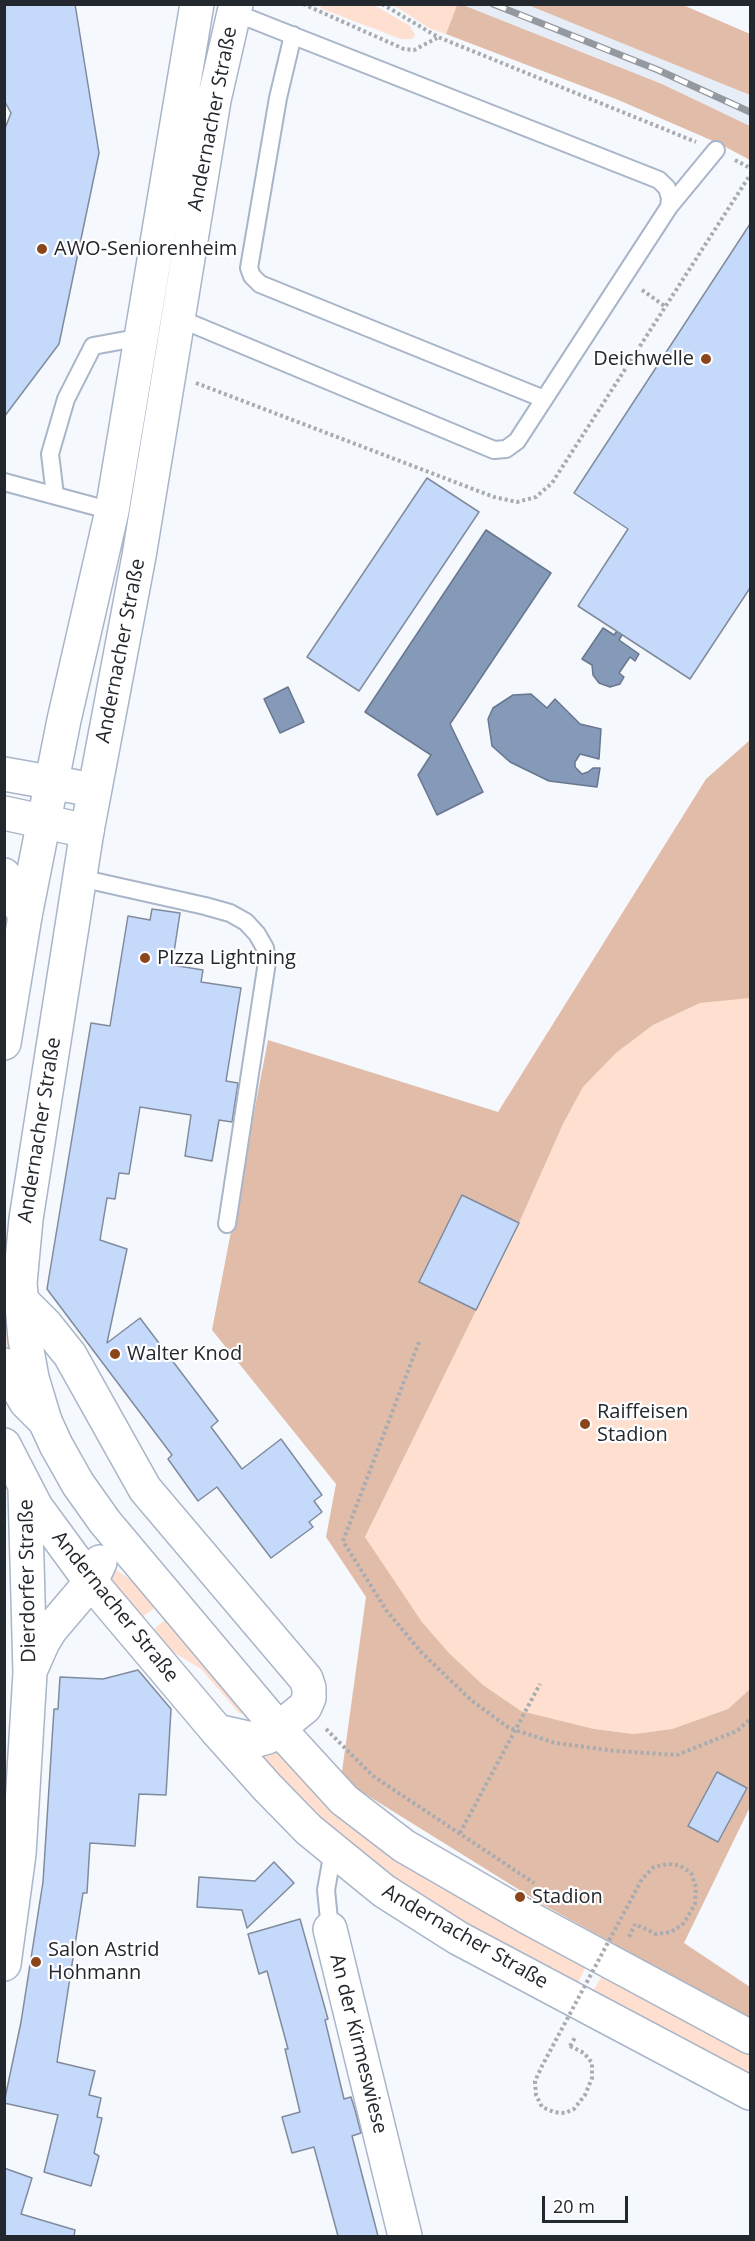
<!DOCTYPE html>
<meta charset="utf-8">
<style>
body{margin:0}
#map{position:relative;width:755px;height:2241px;overflow:hidden;background:#f5f8fc;font-family:"Open Sans",sans-serif}
canvas{display:block}
.frame{position:absolute;inset:0;border:6px solid #23282f;pointer-events:none}
.scale{position:absolute;left:542px;top:2196px;width:86px;height:27px;box-sizing:border-box;border:3px solid #23282f;border-top:0;padding-left:8px;font-size:18px;line-height:21px;white-space:nowrap;color:#23282f;-webkit-text-stroke:4px #fff;paint-order:stroke}
</style>
<div id="map">
<canvas width="755" height="2241"></canvas>
<div class="frame"></div>
<div class="scale">20 m</div>
</div>
<script>
const c = document.querySelector('canvas').getContext('2d');
c.lineJoin = 'round';
function fill(path, color) { c.fillStyle = color; c.fill(path, 'evenodd'); }
const toPath = rows => new Path2D(rows.map(r => 'M' + r).join(''));
function strokePath(path, color, width, dash) { c.strokeStyle = color; c.lineWidth = width; c.lineCap = dash ? 'butt' : 'round'; c.setLineDash(dash || []); c.stroke(path); }
function write(font, color, halo, rows, align = 'center') {
  c.font = font + ' "Open Sans",sans-serif'; c.lineWidth = 4.5; c.setLineDash([]); c.textBaseline = 'middle'; c.strokeStyle = halo; c.fillStyle = color; for (const [text, x, y, turn = 0] of rows) {
    c.save(); c.translate(x, y); c.rotate((+turn || 0) * Math.PI / 180); c.textAlign = isNaN(turn) ? turn : align; if (halo) c.strokeText(text, 0, 0); c.fillText(text, 0, 0); c.restore();
  }
}
const built = toPath([
 [463,5,528,5,673,62,750,95,750,126,662,84]
]);
const green = toPath([
 [323,5,375,6,381,9,410,26,415,35,412,39,401,39,320,8],
 [393,5,457,5,446,34,431,29],
 [742,998,750,998,750,1689,728,1709,672,1729,634,1734,594,1729,521,1711,483,1685,449,1653,422,1622,365,1537,519,1223,563,1124,583,1087,616,1053,653,1025,700,1003],
 [4,1266,6,1266,15,1356,5,1353],
 [104,1561,143,1589,157,1606,141,1618,99,1567],
 [168,1617,247,1709,240,1714,201,1669,167,1648,152,1631],
 [273,1743,589,1961,576,1986,402,1887,343,1842,246,1745],
 [605,1970,750,2048,750,2077,592,1993]
]);
const forest = toPath([
 [457,5,463,5,662,84,750,126,750,160,720,144,616,99,446,34],
 [528,5,683,5,750,34,750,95],
 [750,740,750,998,700,1003,653,1025,616,1053,583,1087,563,1124,519,1223,365,1537,422,1622,449,1653,483,1685,521,1711,594,1729,634,1734,672,1729,728,1709,750,1689,750,1807,684,1943,750,1987,750,2019,542,1904,341,1779,366,1597,326,1537,336,1484,212,1330,268,1040,498,1112,706,779]
]);
const water = toPath([
 [486,530,551,573,450,724,483,792,437,815,418,775,431,755,365,712,486,530],
 [603,628,614,635,617,631,622,635,619,640,639,654,635,661,630,657,619,673,624,677,620,684,610,687,599,683,593,675,592,665,582,659,603,628],
 [288,687,304,722,280,733,264,699,288,687],
 [531,694,547,708,555,699,580,724,601,729,599,759,580,754,575,762,575,767,582,774,588,772,593,768,600,768,597,787,549,781,510,762,492,746,488,719,493,708,513,695,531,694]
]);
const building = toPath([
 [4,4,75,4,99,153,59,344,4,417,4,131,11,113,4,100,4,4],
 [750,224,750,588,690,679,578,606,628,529,574,493,750,224],
 [427,478,479,512,359,691,307,657,427,478],
 [152,909,180,913,172,965,203,970,201,982,241,988,226,1081,238,1083,232,1122,219,1120,212,1161,185,1156,191,1115,140,1107,129,1174,119,1173,115,1199,107,1198,100,1240,127,1249,107,1343,140,1318,218,1421,211,1427,242,1469,281,1439,322,1495,314,1501,322,1512,309,1522,313,1527,271,1558,217,1487,198,1501,168,1459,172,1455,47,1289,91,1023,110,1026,128,916,150,920,152,909],
 [462,1195,519,1223,476,1310,419,1282,462,1195],
 [138,1670,171,1709,166,1795,139,1794,135,1846,90,1843,87,1893,83,1893,57,2062,95,2071,89,2095,101,2098,97,2117,102,2118,94,2153,99,2156,91,2186,44,2172,58,2115,4,2103,21,2022,43,1882,54,1709,58,1709,60,1677,103,1679,138,1670],
 [717,1772,747,1788,718,1842,688,1826,717,1772],
 [274,1862,294,1883,247,1928,242,1910,197,1907,199,1877,255,1881,274,1862],
 [300,1919,328,2019,325,2020,344,2099,351,2097,355,2110,361,2133,352,2136,378,2236,338,2236,314,2147,292,2153,282,2117,300,2112,285,2049,288,2049,267,1971,259,1974,248,1934,300,1919],
 [4,2168,32,2178,21,2214,75,2230,74,2236,4,2236,4,2168]
]);
const path = toPath([
 [303,4,404,49,414,50,437,38],
 [382,4,438,37,696,142],
 [735,160,750,168],
 [642,290,666,307],
 [196,383,494,497,517,502,536,497,552,483,750,175],
 [419,1342,343,1541,386,1610,421,1652,471,1700,509,1728,555,1743,616,1751,677,1755,737,1731,750,1719],
 [326,1729,373,1776,534,1883],
 [460,1833,540,1684],
 [629,1937,635,1924],
 [570,2046,576,2036]
]);
const service = toPath([
 [293,35,278,98,249,268,252,276,260,284,544,399],
 [669,207,716,150],
 [178,318,494,450,506,449,517,441,669,207,670,198,667,188,659,180,233,12],
 [4,482,112,511],
 [55,495,50,454,66,399,93,346,142,337],
 [80,878,205,906,230,913,246,922,257,934,265,948,267,962,227,1224],
 [330,1929,326,1890,333,1851]
]);
const minor = toPath([
 [4,774,94,790],
 [4,813,87,831],
 [4,875,25,916],
 [21,1300,46,1325,70,1355,145,1489,306,1679,309,1688,309,1698,305,1707,268,1737,257,1740,217,1731],
 [4,1365,26,1402,45,1421],
 [330,1929,405,2236]
]);
const tertiary = toPath([
 [236,4,214,100,139,556,87,831,26,1219,20,1283,25,1339,32,1378,45,1421,56,1445,78,1484,105,1522,279,1729,344,1800,404,1846,527,1917,750,2037],
 [4,1043,25,916,64,720,112,511,197,4],
 [4,1445,36,1507,91,1582,217,1731,267,1787,309,1830,384,1891,458,1938,750,2093],
 [31,1669,43,1642,51,1629,91,1582,100,1562],
 [4,1964,19,1854,30,1673,25,1489]
]);
const rail = toPath([
 [493,4,658,70,750,112]
]);
const pathBridge = toPath([
 [570,2046,584,2053,592,2063,592,2078,585,2095,574,2109,565,2113,554,2112,542,2107,536,2095,535,2081,542,2066,642,1879,654,1867,668,1864,679,1865,691,1873,696,1887,695,1904,684,1923,671,1932,656,1934,635,1924]
]);
const markers = [
 [42,249,6,"#8a451a"],
 [706,359,6,"#8a451a"],
 [145,958,6,"#8a451a"],
 [115,1354,6,"#8a451a"],
 [585,1424,6,"#8a451a"],
 [520,1897,6,"#8a451a"],
 [36,1962,6,"#8a451a"]
];
const streetNames = [
 ["Andernacher Straße",213,119,-79],
 ["Andernacher Straße",121,651,-79],
 ["Andernacher Straße",40,1130,-81],
 ["Dierdorfer Straße",28,1581,-91],
 ["Andernacher Straße",115,1607,51],
 ["Andernacher Straße",465,1937,30],
 ["An der Kirmeswiese",358,2044,76]
];
const poiNames = [
 ["AWO-Seniorenheim",54,249],
 ["Deichwelle",694,359,"right"],
 ["PIzza Lightning",157,958],
 ["Walter Knod",127,1354],
 ["Raiffeisen",597,1412],
 ["Stadion",597,1435],
 ["Stadion",532,1897],
 ["Salon Astrid",48,1950],
 ["Hohmann",48,1973]
];
fill(built, '#e6edf7');
fill(green, '#ffdfcf');
fill(forest, '#e1bca8');
fill(water, '#8599b8');
strokePath(water, '#68778f', 1.5);
fill(building, '#c5dafb');
strokePath(building, '#808b9d', 1.5);
strokePath(service, '#a9b5c8', 20);
strokePath(minor, '#a9b5c8', 36);
strokePath(tertiary, '#a9b5c8', 36);
strokePath(path, '#a8acb1', 4, [3, 3]);
strokePath(service, '#fff', 16);
strokePath(minor, '#fff', 33);
strokePath(tertiary, '#fff', 33);
strokePath(rail, '#95999f', 7);
strokePath(rail, '#fff', 4.5, [14]);
strokePath(pathBridge, '#a8acb1', 4, [3, 3]);
for (const [x, y, r, color] of markers) { const dot = new Path2D(); dot.arc(x, y, r, 0, 2 * Math.PI); c.fillStyle = color; c.fill(dot); strokePath(dot, '#fff', 2); }
write('20px', '#23282f', '#fff', streetNames);
write('20px', '#23282f', '#fff', poiNames, 'left');
</script>
